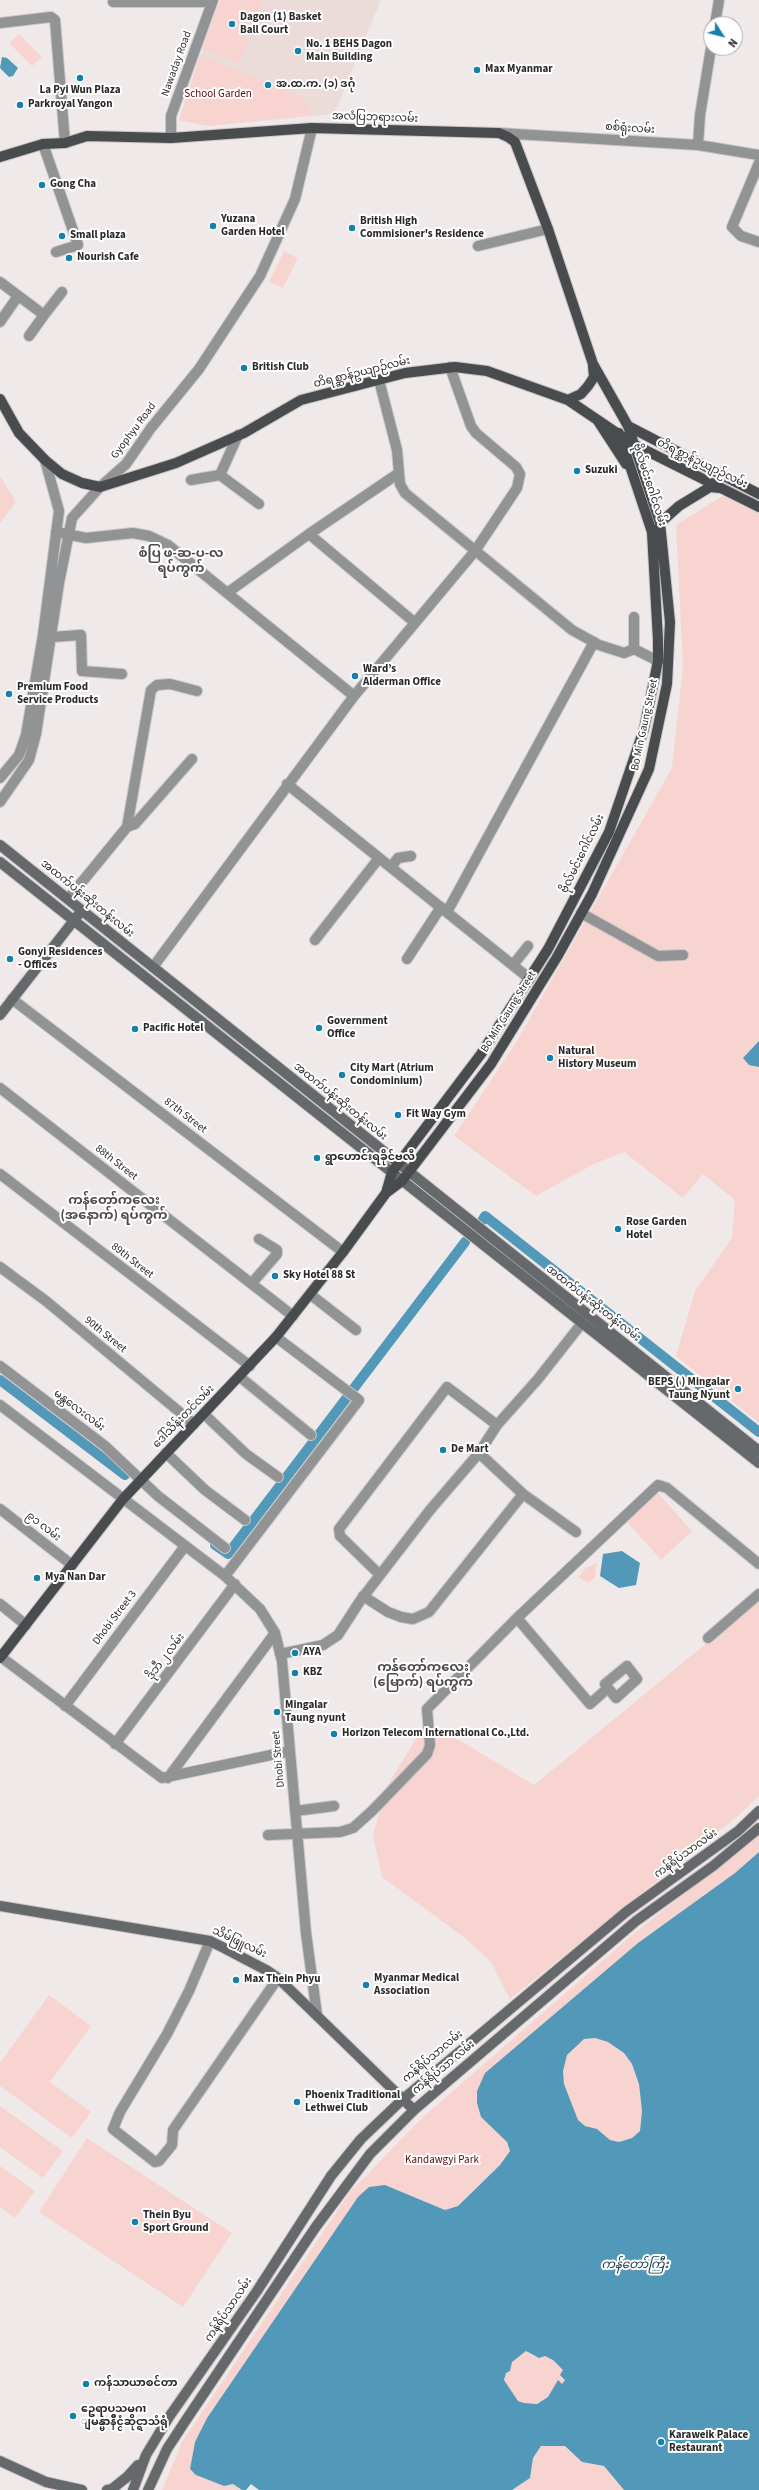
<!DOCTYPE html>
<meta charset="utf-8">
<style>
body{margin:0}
#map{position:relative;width:759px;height:2490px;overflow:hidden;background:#efeae9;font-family:"Source Sans 3",sans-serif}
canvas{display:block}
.north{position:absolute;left:703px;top:16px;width:40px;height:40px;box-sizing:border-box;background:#fff;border:1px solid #aaa9a9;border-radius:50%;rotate:126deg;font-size:11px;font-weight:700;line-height:16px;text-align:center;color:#2b2828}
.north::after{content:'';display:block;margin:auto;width:14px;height:18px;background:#1381a9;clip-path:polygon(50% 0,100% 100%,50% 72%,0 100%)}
</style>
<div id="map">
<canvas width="759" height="2490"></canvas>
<div class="north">N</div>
</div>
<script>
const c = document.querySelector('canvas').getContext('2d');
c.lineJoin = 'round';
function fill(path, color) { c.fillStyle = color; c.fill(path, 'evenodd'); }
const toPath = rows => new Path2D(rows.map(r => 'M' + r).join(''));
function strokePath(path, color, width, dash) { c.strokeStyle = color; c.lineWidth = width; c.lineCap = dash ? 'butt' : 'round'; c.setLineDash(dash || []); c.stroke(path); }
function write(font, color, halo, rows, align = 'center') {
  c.font = font + ' "Source Sans 3","Noto Sans Myanmar",sans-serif'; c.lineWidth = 4; c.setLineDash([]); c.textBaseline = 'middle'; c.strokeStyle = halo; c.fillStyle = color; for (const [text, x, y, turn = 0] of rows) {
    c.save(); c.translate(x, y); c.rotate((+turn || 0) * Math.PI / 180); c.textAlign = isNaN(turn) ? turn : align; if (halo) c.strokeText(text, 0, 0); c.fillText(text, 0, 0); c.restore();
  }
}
const built = toPath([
 [220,0,381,0,334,114,209,126,179,120]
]);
const green = toPath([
 [220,0,263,0,239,63,202,49],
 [19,34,42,57,32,66,9,43],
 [200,55,300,96,314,114,209,126,179,120],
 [284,251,298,258,283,288,269,282],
 [0,476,16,502,0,523],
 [726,494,759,513,759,1423,676,1356,695,1291,732,1238,735,1200,703,1174,683,1198,624,1152,592,1165,536,1196,454,1136,517,1041,672,768,683,666,676,525],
 [658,1493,692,1531,661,1560,627,1522],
 [597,1563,595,1577,589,1583,578,1577,586,1568],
 [759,1600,759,1796,739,1815,510,1999,491,1962,465,1938,382,1877,373,1835,387,1786,427,1721,534,1785],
 [759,1835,759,1852,756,1855,735,1873,638,1943,485,2073,477,2103,481,2117,507,2142,510,2151,500,2165,458,2206,445,2210,385,2185,358,2197,207,2418,195,2442,190,2470,203,2478,224,2486,233,2484,242,2490,162,2490,182,2442,350,2192,422,2118,632,1935],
 [49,1995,91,2026,50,2082,91,2112,72,2138,0,2086,0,2063],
 [595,2038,608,2042,624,2053,632,2064,639,2084,642,2111,640,2131,632,2138,619,2142,610,2140,597,2129,585,2126,577,2120,564,2084,563,2071,567,2055,584,2039],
 [0,2106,63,2151,43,2178,0,2147],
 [87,2138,232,2233,183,2307,39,2212],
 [0,2166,35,2191,15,2218,0,2207],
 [526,2351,533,2356,545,2356,553,2360,563,2370,565,2380,562,2384,558,2381,548,2397,537,2404,524,2403,518,2401,504,2380,506,2373,510,2371,512,2362],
 [541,2446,565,2446,582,2462,604,2466,624,2490,512,2490,530,2478,533,2458]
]);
const water = toPath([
 [2,57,7,58,18,68,13,76,9,77,0,68],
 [759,1041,759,1067,749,1065,743,1058],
 [622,1551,640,1563,636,1585,619,1588,600,1576,603,1554],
 [759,1852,759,2490,624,2490,604,2466,582,2462,565,2446,541,2446,533,2458,530,2478,512,2490,259,2490,251,2484,246,2490,242,2490,233,2484,224,2486,196,2475,190,2469,195,2442,207,2418,358,2197,369,2187,385,2185,445,2210,458,2206,500,2165,510,2151,507,2142,481,2117,477,2103,477,2091,485,2073,638,1943,735,1873],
 [595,2038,608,2042,624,2053,632,2064,639,2084,642,2111,640,2131,632,2138,619,2142,610,2140,597,2129,585,2126,578,2120,564,2084,563,2071,567,2055,584,2039],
 [526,2351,539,2358,545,2356,553,2360,563,2370,560,2375,565,2380,562,2384,558,2380,548,2397,537,2404,524,2403,518,2401,504,2380,506,2373,510,2371,512,2362]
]);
const canal = toPath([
 [482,1221,485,1216,759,1432],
 [0,1380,125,1475],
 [215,1545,228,1554,465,1242]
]);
const street = toPath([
 [113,2,212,2],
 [0,23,51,17,55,20,65,143],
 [715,24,719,0],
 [499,133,698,145,759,155],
 [171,138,171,116,213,0],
 [43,144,78,245,56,252],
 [698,145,700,115,711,48],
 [759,163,732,227,741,236,759,242],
 [478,246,548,229],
 [0,282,44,315,29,336],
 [44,315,62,292],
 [0,322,18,296],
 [379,380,397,450,400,484,405,493,572,630,599,645,624,653,634,649,658,661],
 [220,475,259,504],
 [191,480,220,475,238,435],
 [56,532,86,538,133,533,149,536,168,545,354,696],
 [309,534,414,622],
 [227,593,309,534,399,473],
 [634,617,634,649],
 [52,637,81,635,82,671,122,674],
 [0,778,19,755,26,735,43,635,59,511,45,460],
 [287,784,530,979],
 [0,802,29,760,36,734,59,583,72,518,100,487,126,464,151,428,199,369,260,276,295,199,312,128],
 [127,827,135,824,192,759],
 [391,867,398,858,411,856],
 [68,899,127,827,151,690,157,685,170,684,197,691],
 [447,912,594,642],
 [581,913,658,956,683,955],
 [315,940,379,858],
 [407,959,441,907],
 [513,965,528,946],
 [153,967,354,696,475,551,517,488,520,474,516,467,476,433,471,426,450,367],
 [12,999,343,1252],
 [0,1088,293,1316],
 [0,1174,250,1366],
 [0,1267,46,1301,194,1424],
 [252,1283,277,1254,277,1250,259,1239],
 [311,1295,356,1330],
 [0,1366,105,1446,158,1496,225,1548],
 [240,1377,311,1435],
 [0,1405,225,1576,260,1609,275,1633,282,1661,306,1933,317,2015],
 [204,1414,246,1454,278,1477],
 [497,1425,538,1379,582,1323],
 [166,1453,205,1490,245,1520],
 [479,1453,523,1494,576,1532],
 [0,1509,72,1565],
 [225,1576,359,1400,276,1337],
 [363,1596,388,1612,401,1617,413,1619,429,1612,523,1494],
 [0,1604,26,1625],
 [517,1618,590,1704,608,1688],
 [708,1638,759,1594],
 [280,1654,323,1645,338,1635,360,1601,430,1510,479,1453,497,1425,447,1387,339,1529,340,1536,380,1575],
 [1,1657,162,1778,290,1751],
 [627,1666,637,1679,616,1698,605,1684,627,1666],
 [65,1706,185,1546],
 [115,1744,235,1584],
 [168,1778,275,1633],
 [295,1811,334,1806],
 [268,1835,340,1832,353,1828,372,1811,427,1754,430,1745,427,1709,517,1618,658,1485,667,1488,759,1564],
 [210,1941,189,1991,167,2034,120,2112,113,2129,155,2162,159,2161,172,2145,173,2130,278,1978]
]);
const secondary = toPath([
 [0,845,759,1451],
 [0,862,759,1463],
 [0,1015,82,910],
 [0,1906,210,1941,222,1947,268,1971,278,1978,414,2110],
 [0,2461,46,2482,82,2490],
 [107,2490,112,2489,127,2477,138,2465],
 [133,2490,146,2455,169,2417,257,2291,331,2176,361,2139,403,2099,626,1912,738,1831,759,1811],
 [148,2490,167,2449,184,2423,315,2228,370,2154,414,2110,636,1921,713,1866,759,1828]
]);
const primary = toPath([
 [0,157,43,144,65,143,87,136,171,138,312,128,499,133,508,137,515,142,548,229,593,364,628,426,660,523,670,622,667,684,649,769,592,894,557,957,491,1064,402,1181,386,1193,343,1252,276,1337,123,1499,0,1658],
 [0,399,19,433,45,460,62,474,82,483,100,487,176,463,244,433,301,400,405,373,455,367,487,371,568,400,633,444,759,507],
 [568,400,581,394,588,386,594,377,593,366],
 [598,421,626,464],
 [628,426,759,494],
 [660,523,679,506,710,487,720,488],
 [386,1193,392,1172,481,1054,548,949,609,832,644,729,658,661,658,640,652,532,619,433]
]);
const markers = [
 [232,24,4,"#1381a9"],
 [298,51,4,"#1381a9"],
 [477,70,4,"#1381a9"],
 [80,78,4,"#1381a9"],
 [268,85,4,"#1381a9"],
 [20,105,4,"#1381a9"],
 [42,185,4,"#1381a9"],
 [213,226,4,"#1381a9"],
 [352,228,4,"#1381a9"],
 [62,236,4,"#1381a9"],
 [69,258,4,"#1381a9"],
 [244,368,4,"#1381a9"],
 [577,471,4,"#1381a9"],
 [355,676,4,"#1381a9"],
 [9,694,4,"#1381a9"],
 [10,959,4,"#1381a9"],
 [319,1028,4,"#1381a9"],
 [135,1029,4,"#1381a9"],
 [550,1058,4,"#1381a9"],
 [342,1075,4,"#1381a9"],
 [398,1115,4,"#1381a9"],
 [317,1158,4,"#1381a9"],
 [618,1229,4,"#1381a9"],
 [275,1276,4,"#1381a9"],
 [738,1389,4,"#1381a9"],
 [443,1450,4,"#1381a9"],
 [37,1578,4,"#1381a9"],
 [295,1653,4,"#1381a9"],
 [295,1673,4,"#1381a9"],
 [277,1712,4,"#1381a9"],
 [334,1734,4,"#1381a9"],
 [236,1980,4,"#1381a9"],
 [366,1985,4,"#1381a9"],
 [297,2102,4,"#1381a9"],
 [135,2222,4,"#1381a9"],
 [86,2384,4,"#1381a9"],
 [73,2416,4,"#1381a9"],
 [661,2442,4,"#1381a9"]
];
const poiNames = [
 ["Dagon (1) Basket",240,18],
 ["Ball Court",240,31],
 ["No. 1 BEHS Dagon",306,45],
 ["Main Building",306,58],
 ["Max Myanmar",485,70],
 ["အ.ထ.က. (၁) ဒဂုံ",276,85],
 ["La Pyi Wun Plaza",80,91,"center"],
 ["Parkroyal Yangon",28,105],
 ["Gong Cha",50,185],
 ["Yuzana",221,220],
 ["Garden Hotel",221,233],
 ["British High",360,222],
 ["Commisioner's Residence",360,235],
 ["Small plaza",70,236],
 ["Nourish Cafe",77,258],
 ["British Club",252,368],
 ["Suzuki",585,471],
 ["Ward’s",363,670],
 ["Alderman Office",363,683],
 ["Premium Food",17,688],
 ["Service Products",17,701],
 ["Gonyi Residences",18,953],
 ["- Offices",18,966],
 ["Government",327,1022],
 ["Office",327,1035],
 ["Pacific Hotel",143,1029],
 ["Natural",558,1052],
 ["History Museum",558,1065],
 ["City Mart (Atrium",350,1069],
 ["Condominium)",350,1082],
 ["Fit Way Gym",406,1115],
 ["ရွာဟောင်းရခိုင်ဗလီ",325,1158],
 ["Rose Garden",626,1223],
 ["Hotel",626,1236],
 ["Sky Hotel 88 St",283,1276],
 ["BEPS ( ) Mingalar",730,1383,"right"],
 ["Taung Nyunt",730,1396,"right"],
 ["De Mart",451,1450],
 ["Mya Nan Dar",45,1578],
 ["AYA",303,1653],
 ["KBZ",303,1673],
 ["Mingalar",285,1706],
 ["Taung nyunt",285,1719],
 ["Horizon Telecom International Co.,Ltd.",342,1734],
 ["Myanmar Medical",374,1979],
 ["Association",374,1992],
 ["Max Thein Phyu",244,1980],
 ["Phoenix Traditional",305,2096],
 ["Lethwei Club",305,2109],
 ["Thein Byu",143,2216],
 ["Sport Ground",143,2229],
 ["ကန်သာယာစင်တာ",94,2384],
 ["ဥေရာပသမဂၢ",81,2410],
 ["ျမန္မာနိဳင္ငံဆိုင္ရာသံရုံ",81,2423],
 ["Karaweik Palace",669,2436],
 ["Restaurant",669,2449]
];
const streetNames = [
 ["Nawaday Road",177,64,-70],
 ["အလံပြဘုရားလမ်း",375,118,2],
 ["စစ်ရုံးလမ်း",630,129,4],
 ["တိရစ္ဆာန်ဥယျာဉ်လမ်း",362,373,-14],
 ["Gyophyu Road",134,431,-53],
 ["တိရစ္ဆာန်ဥယျာဉ်လမ်း",702,464,26],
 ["ဗိုလ်မင်းဂေါင်လမ်း",649,485,72],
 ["Bo Min Gaung Street",645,725,-78],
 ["ဗိုလ်မင်းဂေါင်လမ်း",583,854,-64],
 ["အထက်ပန်းဆိုးတန်းလမ်း",87,899,39],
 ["Bo Min Gaung Street",509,1012,-58],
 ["အထက်ပန်းဆိုးတန်းလမ်း",340,1102,39],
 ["87th Street",185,1116,37],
 ["88th Street",116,1163,38],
 ["89th Street",132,1261,38],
 ["အထက်ပန်းဆိုးတန်းလမ်း",593,1304,38],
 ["90th Street",105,1335,39],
 ["မန္တလေးလမ်း",79,1411,37],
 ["ဒေါ်သိန်းတင်လမ်း",184,1417,-46],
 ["၉၁ လမ်း",43,1527,38],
 ["Dhobi Street 3",115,1618,-53],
 ["ဒိုဘီ ၂ လမ်း",166,1657,-53],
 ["Dhobi Street",279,1759,-95],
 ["ကန်ရိပ်သာလမ်း",686,1854,-36],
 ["သိမ်ဖြူလမ်း",239,1943,25],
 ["ကန်ရိပ်သာလမ်း",433,2057,-40],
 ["ကန်ရိပ်သာ လမ်း",444,2068,-40],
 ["ကန်ရိပ်သာလမ်း",229,2310,-56]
];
const parkNames = [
 ["School Garden",218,95],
 ["Kandawgyi Park",442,2161]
];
const waterNames = [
 ["ကန်တော်ကြီး",635,2265]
];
const quarterNames = [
 ["စံပြ ဖ-ဆ-ပ-လ",181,554],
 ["ရပ်ကွက်",181,569],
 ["ကန်တော်ကလေး",114,1201],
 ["(အနောက်) ရပ်ကွက်",114,1216],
 ["ကန်တော်ကလေး",423,1668],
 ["(မြောက်) ရပ်ကွက်",423,1683]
];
fill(built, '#ebdcda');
fill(green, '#f7d4cf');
fill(water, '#5298b9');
strokePath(canal, '#5298b9', 10);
strokePath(street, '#ccc7c6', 12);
strokePath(secondary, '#ccc7c6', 12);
strokePath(primary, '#ccc7c6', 12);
strokePath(street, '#919394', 10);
strokePath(secondary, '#66696b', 10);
strokePath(primary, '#494c4e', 10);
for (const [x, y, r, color] of markers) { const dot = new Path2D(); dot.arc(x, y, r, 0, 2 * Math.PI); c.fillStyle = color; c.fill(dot); strokePath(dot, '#fff', 1.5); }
write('bold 11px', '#2b2828', '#fff', poiNames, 'left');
write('11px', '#2b2828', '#fff', streetNames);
write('11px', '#5c0706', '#fff', parkNames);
write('italic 12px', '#153645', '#fff', waterNames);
write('bold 13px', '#4e4a49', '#fff', quarterNames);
</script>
